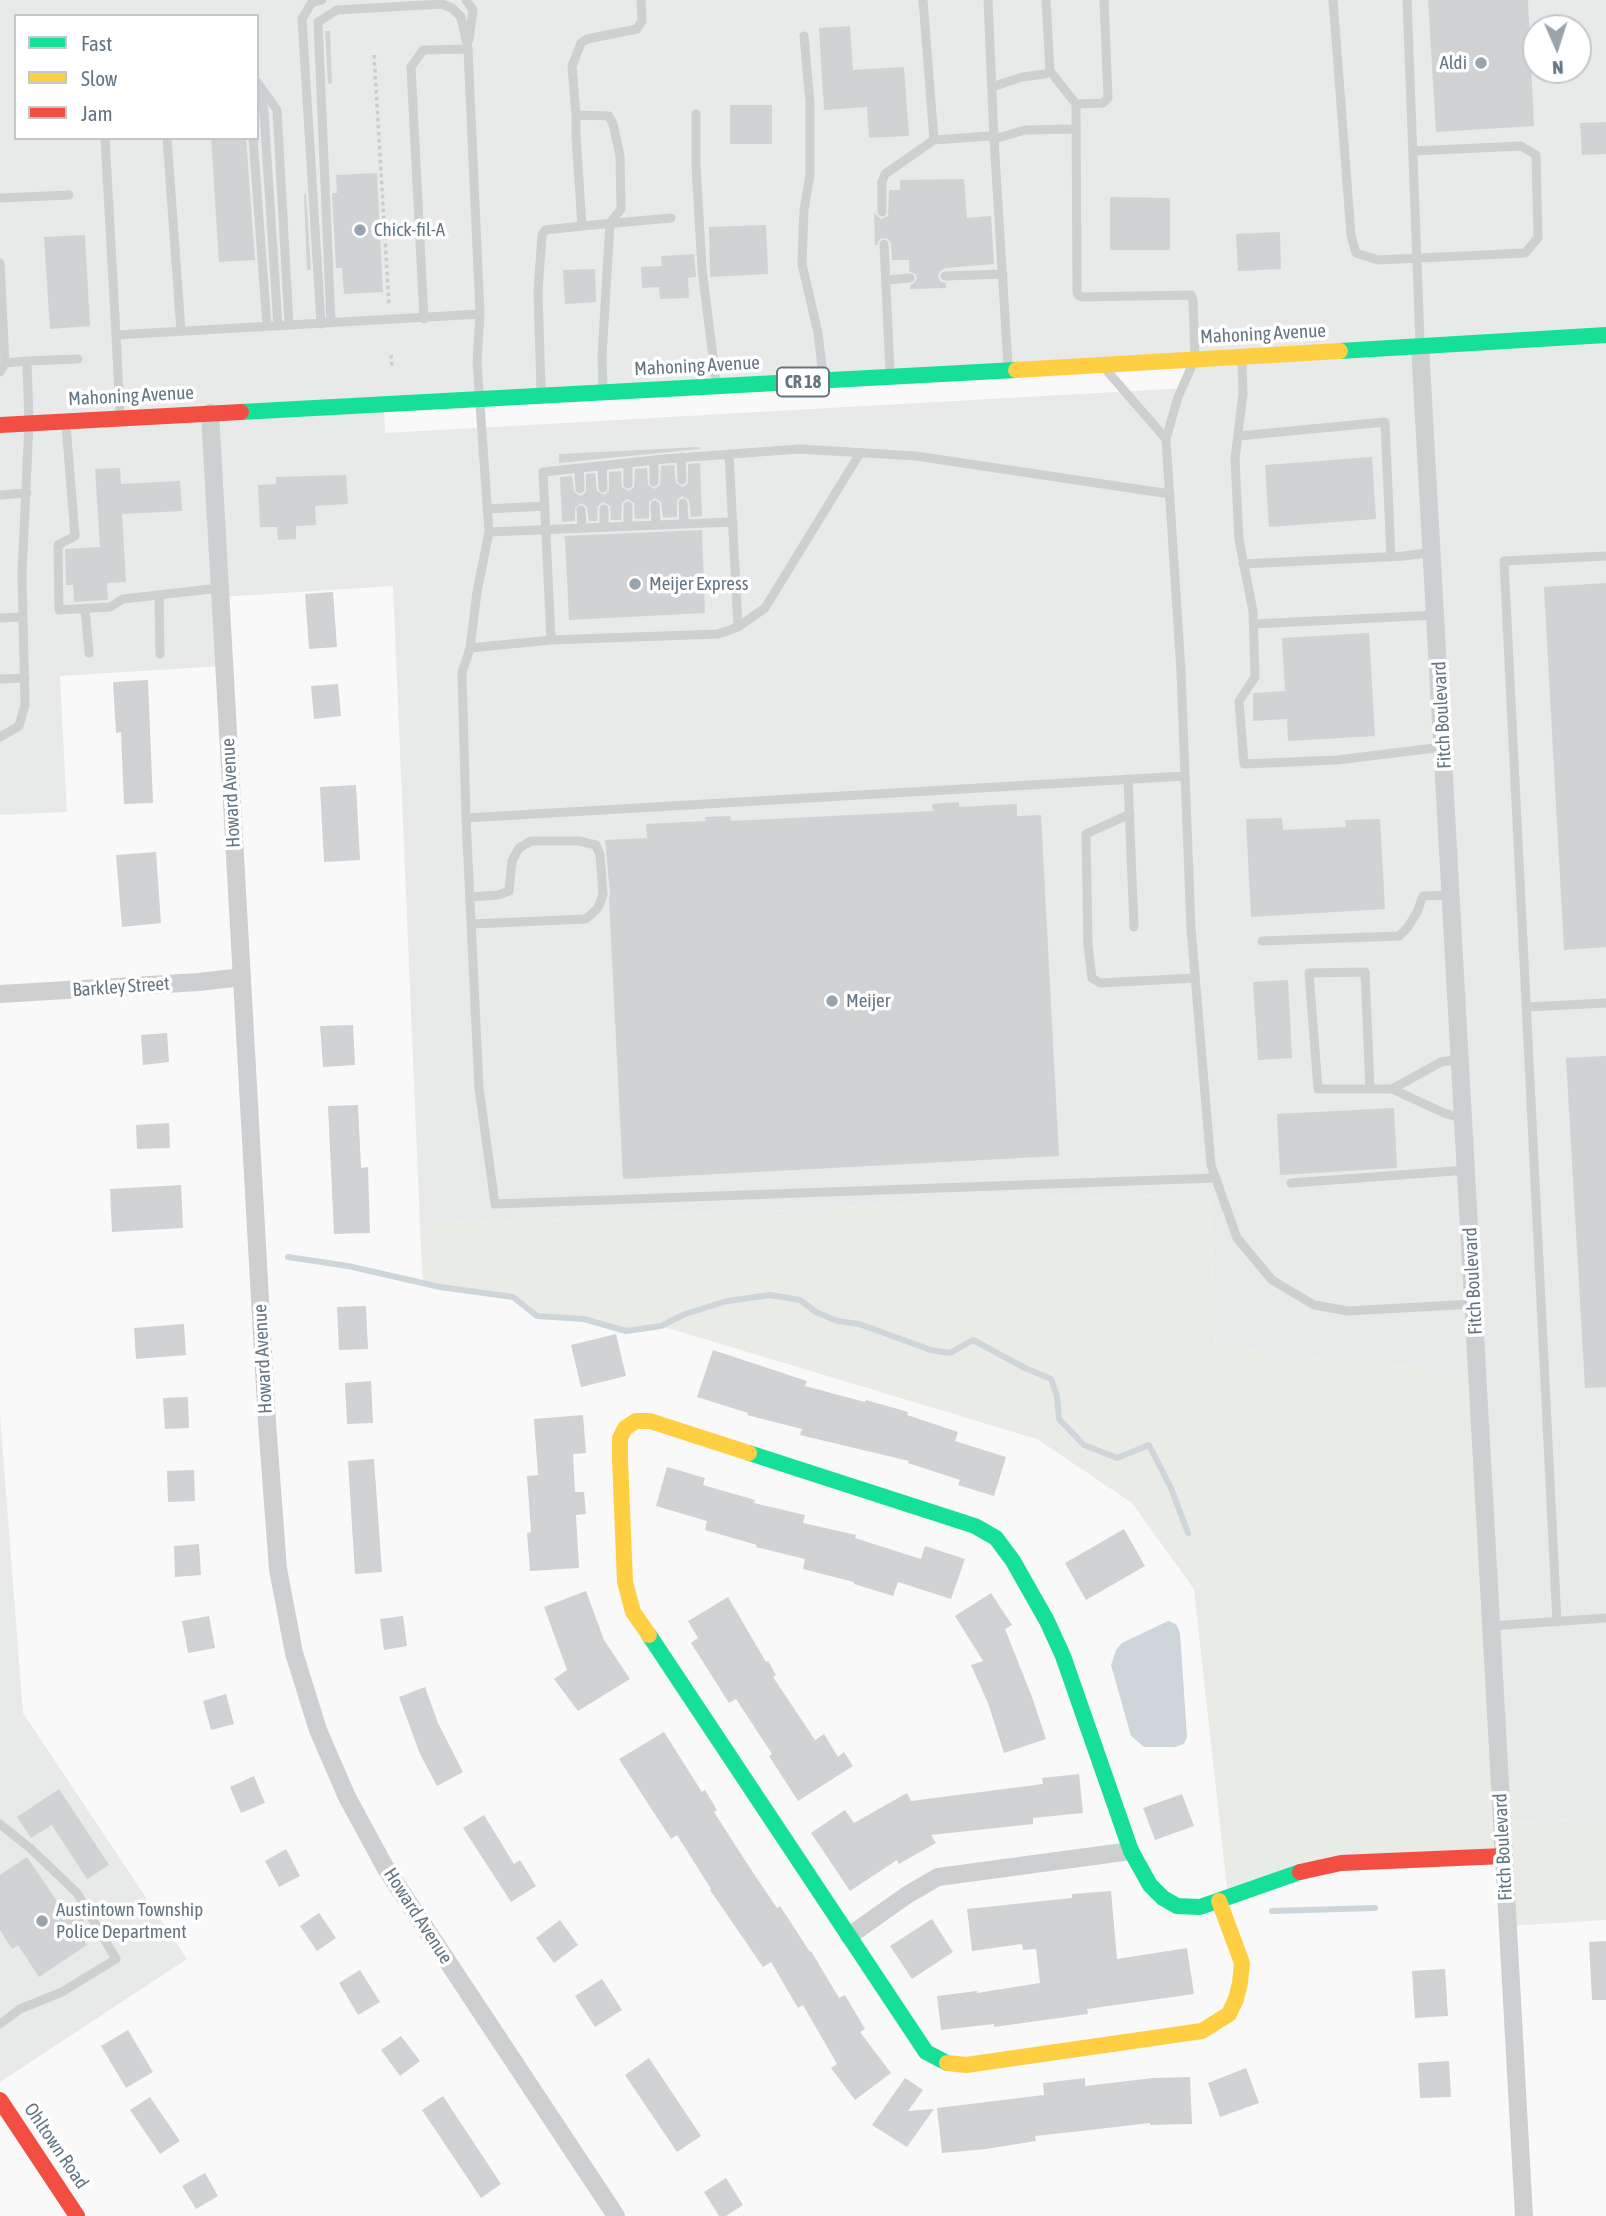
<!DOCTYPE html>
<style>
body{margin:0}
#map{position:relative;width:1606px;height:2216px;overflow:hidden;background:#f9f9f9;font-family:"Asap Condensed",sans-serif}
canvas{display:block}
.legend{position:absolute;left:14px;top:14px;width:245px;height:126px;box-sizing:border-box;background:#fff;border:2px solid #c1c8cd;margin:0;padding:9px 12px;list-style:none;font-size:21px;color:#657683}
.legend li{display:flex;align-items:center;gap:14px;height:35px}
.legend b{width:35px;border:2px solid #c1c8cd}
.north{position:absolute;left:1522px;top:14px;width:70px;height:70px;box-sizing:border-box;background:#fff;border:2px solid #c1c8cd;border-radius:50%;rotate:177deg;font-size:19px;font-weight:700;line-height:28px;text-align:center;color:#657683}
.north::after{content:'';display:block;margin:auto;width:24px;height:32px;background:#99a4ac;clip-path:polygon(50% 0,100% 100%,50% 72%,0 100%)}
</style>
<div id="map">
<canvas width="1606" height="2216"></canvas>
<ul class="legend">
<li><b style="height:9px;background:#16e098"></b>Fast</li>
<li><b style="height:9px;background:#ffcf43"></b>Slow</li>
<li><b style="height:9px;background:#f24e42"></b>Jam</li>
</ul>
<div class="north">N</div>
</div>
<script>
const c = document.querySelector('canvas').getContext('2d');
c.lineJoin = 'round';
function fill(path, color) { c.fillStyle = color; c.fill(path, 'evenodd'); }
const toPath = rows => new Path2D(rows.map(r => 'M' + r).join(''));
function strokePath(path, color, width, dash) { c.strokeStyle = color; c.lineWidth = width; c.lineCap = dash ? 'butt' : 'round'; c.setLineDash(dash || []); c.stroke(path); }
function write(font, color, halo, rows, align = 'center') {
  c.font = font + ' "Asap Condensed",sans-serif'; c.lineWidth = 7; c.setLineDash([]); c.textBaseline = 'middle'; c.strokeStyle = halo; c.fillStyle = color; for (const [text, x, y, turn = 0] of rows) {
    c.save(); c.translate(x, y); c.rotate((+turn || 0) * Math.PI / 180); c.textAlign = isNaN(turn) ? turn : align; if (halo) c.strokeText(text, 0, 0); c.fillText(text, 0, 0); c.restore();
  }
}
const built = toPath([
 [0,0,1606,0,1606,1817,1502,1823,1478,1374,1216,1347,1209,1193,420,1225,393,586,220,597,224,666,60,676,67,812,0,815],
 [16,16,257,16,257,138,16,138],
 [1536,28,1578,28,1578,70,1536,70],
 [1185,360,1186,388,385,433,384,404],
 [0,1415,23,1713,187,1959,0,2082]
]);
const green = toPath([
 [1209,1193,1216,1347,1478,1374,1503,1823,1606,1817,1606,1920,1508,1926,1504,1857,1341,1863,1228,1898,1194,1589,1132,1503,1037,1439,661,1326,626,1331,584,1319,537,1316,513,1297,423,1283,420,1225]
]);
const water = toPath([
 [1168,1621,1176,1624,1180,1633,1187,1737,1184,1744,1175,1747,1144,1747,1131,1736,1111,1665,1116,1650,1122,1643]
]);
const stream = toPath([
 [288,1257,348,1266,440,1287,513,1297,537,1316,584,1319,626,1331,661,1326,685,1314,727,1301,770,1295,800,1300,816,1312,837,1321,859,1324,931,1350,950,1353,973,1340,1025,1368,1051,1379,1057,1396,1059,1419,1084,1445,1117,1458,1149,1445,1171,1488,1188,1533],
 [1272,1911,1375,1908]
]);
const building = toPath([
 [1428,0,1528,0,1534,126,1436,132],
 [850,26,853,70,904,67,909,136,869,138,867,107,824,110,819,28],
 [325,31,330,31,332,83,328,84],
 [730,105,772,105,772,144,730,144],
 [1606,122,1606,154,1582,155,1580,123],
 [211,138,246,138,255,260,219,262],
 [377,173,383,292,344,294,342,268,336,268,332,193,337,193,336,175],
 [964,179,967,218,991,216,994,264,945,268,939,272,938,277,941,282,946,283,946,288,910,289,910,285,914,283,917,278,915,274,909,271,909,260,892,260,891,243,887,238,880,239,877,245,875,245,874,213,881,219,888,216,889,190,900,190,900,180],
 [304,194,306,194,311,270,307,270],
 [1110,197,1170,198,1170,250,1110,250],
 [766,225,768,274,710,277,709,227],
 [1280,232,1281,269,1238,271,1236,234],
 [85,235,90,326,50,329,44,237],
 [694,254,696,277,688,278,689,298,660,299,659,287,642,288,641,267,662,266,661,256],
 [595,269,596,302,565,304,563,270],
 [699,447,700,449,559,463,559,454],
 [1372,457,1376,519,1269,527,1265,465],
 [700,463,702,516,691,517,689,500,682,496,677,500,677,517,663,518,661,502,655,498,649,502,649,518,635,519,634,503,627,499,622,503,621,520,611,520,610,506,603,502,598,506,597,521,589,521,587,507,581,503,575,508,575,521,562,522,560,477,572,476,574,492,581,496,586,492,586,474,595,473,597,491,604,495,609,491,609,472,621,471,622,487,629,491,634,487,635,469,647,468,648,485,655,489,660,485,661,466,674,465,676,483,683,487,688,483,688,464],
 [120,468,121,484,180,481,182,511,122,514,126,582,107,583,108,600,74,602,73,585,66,585,65,549,100,547,95,469],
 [346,475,348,504,315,506,316,525,296,526,296,539,278,540,277,527,260,527,258,485,276,484,276,477],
 [702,530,705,613,569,620,565,537,563,536],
 [1606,583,1606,947,1564,950,1544,587],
 [333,592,337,647,309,649,305,594],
 [1369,633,1375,736,1288,741,1287,719,1253,721,1253,693,1285,691,1282,638],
 [148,680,153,803,124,804,121,732,116,733,113,682],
 [338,684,341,716,314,719,311,686],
 [356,785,360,860,324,862,320,787],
 [959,802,959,807,1017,804,1017,816,1041,815,1059,1156,623,1179,609,900,610,894,605,840,647,838,646,824,706,821,705,817,730,816,731,821,933,811,932,804],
 [1282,818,1283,830,1346,827,1345,820,1380,819,1385,909,1251,917,1246,819],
 [156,852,161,923,122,927,116,855],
 [1288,980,1292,1058,1258,1060,1253,982],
 [353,1025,355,1065,323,1067,320,1026],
 [167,1033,169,1062,143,1065,141,1035],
 [1606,1056,1606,1387,1585,1388,1566,1058],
 [358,1105,361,1168,368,1167,370,1233,334,1234,328,1106],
 [1394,1108,1397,1168,1280,1175,1277,1114],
 [169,1123,170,1148,137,1149,136,1125],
 [181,1185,183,1228,112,1232,110,1189],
 [366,1306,368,1349,339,1350,337,1307],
 [184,1324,186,1355,136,1359,134,1328],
 [616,1334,626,1376,581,1387,571,1345],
 [713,1350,807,1381,805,1386,865,1402,866,1400,908,1412,907,1415,958,1432,955,1441,1006,1457,994,1496,958,1485,960,1480,908,1463,909,1461,800,1435,802,1429,747,1415,748,1413,697,1397],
 [371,1381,373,1423,347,1424,345,1383],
 [188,1397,189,1428,165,1429,163,1398],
 [583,1415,586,1453,573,1454,575,1492,584,1492,586,1514,576,1515,579,1568,530,1571,527,1533,531,1532,527,1476,538,1475,534,1419],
 [374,1459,382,1572,355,1574,348,1461],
 [667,1467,705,1478,703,1485,755,1500,754,1503,805,1515,803,1523,856,1535,855,1538,921,1559,925,1546,965,1559,951,1599,898,1582,893,1596,854,1584,854,1582,803,1569,805,1559,756,1547,757,1545,705,1530,707,1521,656,1506],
 [194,1470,195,1501,168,1502,167,1471],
 [1124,1529,1145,1566,1086,1600,1065,1563],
 [199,1544,201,1575,175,1577,174,1546],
 [586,1591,604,1640,630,1679,578,1711,554,1679,567,1670,544,1607],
 [991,1593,1012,1625,1005,1629,1032,1697,1046,1739,1004,1753,988,1703,971,1665,983,1661,955,1616],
 [728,1597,766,1662,768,1661,776,1675,773,1677,815,1740,824,1734,838,1757,844,1752,853,1766,798,1801,769,1756,772,1754,736,1699,729,1703,691,1643,698,1638,688,1621],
 [209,1616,215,1648,188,1653,182,1621],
 [403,1616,407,1646,384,1650,380,1619],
 [425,1687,438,1723,463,1772,437,1786,420,1754,399,1697],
 [226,1694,234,1724,211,1730,203,1701],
 [664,1732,702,1792,705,1790,717,1810,714,1812,748,1865,777,1908,780,1906,810,1952,811,1951,839,1998,845,1995,865,2029,860,2032,891,2073,855,2100,831,2068,837,2064,803,2005,798,2008,771,1962,763,1967,710,1890,711,1889,677,1835,671,1839,619,1759],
 [1079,1774,1083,1813,1033,1818,1033,1824,931,1835,936,1843,899,1864,897,1860,850,1891,811,1833,845,1810,854,1823,907,1793,911,1801,1043,1784,1042,1778],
 [254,1776,265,1803,241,1813,230,1787],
 [59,1789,109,1865,87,1879,52,1825,31,1838,17,1817],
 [1182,1794,1194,1826,1155,1840,1143,1808],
 [484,1815,514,1864,520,1860,536,1886,511,1902,463,1828],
 [286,1849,300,1876,279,1887,265,1861],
 [27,1857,65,1913,75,1908,89,1929,80,1935,87,1945,39,1977,18,1945,12,1949,0,1930,0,1875],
 [1111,1891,1117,1959,1187,1948,1194,1994,1087,2009,1088,2014,994,2027,994,2024,941,2030,937,1996,977,1991,977,1993,1040,1983,1036,1949,1023,1950,1022,1944,972,1951,967,1909,1072,1898,1072,1894],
 [319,1913,336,1938,317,1951,300,1926],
 [932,1919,953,1952,912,1979,890,1946],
 [560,1920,578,1945,554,1963,536,1938],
 [1606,1941,1606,2000,1592,2000,1589,1942],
 [1445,1969,1448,2016,1415,2018,1412,1971],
 [360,1970,380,2002,358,2015,339,1983],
 [602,1979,622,2010,595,2027,575,1996],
 [128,2030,153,2072,126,2088,101,2046],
 [401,2036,420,2061,400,2076,381,2050],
 [649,2058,701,2136,677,2152,625,2075],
 [1449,2061,1451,2097,1420,2098,1418,2063],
 [1246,2068,1259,2103,1220,2117,1208,2083],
 [1190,2077,1192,2124,1150,2125,1150,2123,1090,2130,1035,2136,1036,2141,986,2149,942,2153,937,2108,1044,2095,1043,2083,1085,2078,1085,2086,1153,2078],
 [905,2078,923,2090,908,2111,934,2109,907,2147,872,2125],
 [443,2096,501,2184,481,2198,422,2110],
 [150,2097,180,2141,160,2154,130,2110],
 [205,2173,218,2196,196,2209,182,2186],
 [726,2178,743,2205,726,2216,719,2216,704,2192]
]);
const path = toPath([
 [374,55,389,305],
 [391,355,392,367]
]);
const lane = toPath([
 [466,0,473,10,469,40],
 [923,0,934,140],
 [988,0,994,139,1008,365],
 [1046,0,1050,71,1076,104],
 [1104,0,1108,98,1103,103,1076,104,1077,291,1078,295,1082,297,1191,295,1193,300,1195,359,1178,397,1166,439,1181,672,1191,928,1211,1165,1237,1238,1272,1280,1314,1305,1348,1311,1474,1304],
 [1333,0,1351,235,1356,253,1378,260,1525,253,1538,238,1536,155,1521,146,1413,151],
 [1407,0,1420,341],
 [804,36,810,103,810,175,804,210,802,264,818,333,823,375],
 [257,82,277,110,289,325],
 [260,87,264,113,278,326],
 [992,87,1022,77,1045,74,1050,71],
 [696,114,696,165,702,269,716,381],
 [576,115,572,66,581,43,587,39,637,29,642,21,641,0],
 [105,138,116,335],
 [167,138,181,331],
 [253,138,267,326],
 [0,198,69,195],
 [882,212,882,182,885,174,934,140,989,136,994,139,1025,130,1076,129],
 [582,226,671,218],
 [884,244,890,372],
 [0,263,5,363],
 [945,276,1003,274],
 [886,280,910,278],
 [424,319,411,67,423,50,468,49,480,314],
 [331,323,318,22,337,10,442,4,452,8,461,17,468,49],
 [321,324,302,19,312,2,322,0],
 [27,361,78,359],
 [1242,361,1243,393,1235,459,1239,540,1253,611,1255,677,1239,701,1244,764,1337,760,1443,747],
 [0,372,5,363,27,361,29,423,22,574,25,705,19,726,0,737],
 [1108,372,1166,439],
 [541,391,538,291,542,235,545,230,582,226,576,136,576,115,609,116,613,124,620,156,621,209,610,223,602,356,603,387],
 [120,413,116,335,480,314,477,362,489,532,477,592,470,648,551,640],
 [66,425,75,536,58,545,59,610,110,607,123,599,220,588],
 [1238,436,1385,422,1391,557],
 [860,453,765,608,738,627,718,634,551,640,543,472,664,459,799,449,916,456,1170,494],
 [729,454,738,627],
 [681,457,682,480],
 [654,460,654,482],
 [628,463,628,484],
 [602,466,603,488],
 [579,468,580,489],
 [0,495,27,493],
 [683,503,684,524],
 [655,505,656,525],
 [487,509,545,506],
 [604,509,604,527],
 [581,510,582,527],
 [628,526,628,506],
 [489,532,732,522],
 [1243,564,1404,556,1433,552],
 [159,595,160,654],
 [85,608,89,653],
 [0,618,22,617],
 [1254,624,1436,615],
 [470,648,462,673,466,818,1185,776],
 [0,679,25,678],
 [1128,779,1134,927],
 [1130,814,1086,834,1088,945,1092,978,1100,983,1195,978],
 [466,818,479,1088,495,1204,1216,1178],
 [470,897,498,895,509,891,512,861,519,848,531,841,579,841,596,845,600,855,603,895,598,908,586,919,471,924],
 [1262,941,1399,936,1408,927,1417,912,1423,896,1452,895],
 [1527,1007,1606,1003],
 [1461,1059,1441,1062,1392,1089,1444,1113,1464,1119],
 [1370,1089,1365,972,1309,973,1318,1089,1392,1089],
 [1291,1183,1467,1170],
 [1557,1622,1504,561,1606,556],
 [1491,1626,1606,1618],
 [0,1824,31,1849,77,1893,116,1959,62,1992,20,2009,0,2024]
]);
const street = toPath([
 [1420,346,1524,2216],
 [210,413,267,1423,278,1569,294,1653,318,1730,347,1797,385,1867,616,2216],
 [0,994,199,982,242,977],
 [849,1936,907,1895,938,1877,1131,1851]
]);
const fast = toPath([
 [1340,351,1606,335],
 [241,412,1016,370],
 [749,1453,975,1526,996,1538,1013,1561,1047,1621,1063,1656,1131,1851,1150,1885,1163,1898,1177,1906,1200,1907,1300,1872],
 [649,1635,926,2052,947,2063]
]);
const slow = toPath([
 [1016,370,1340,351],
 [649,1635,633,1612,625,1582,620,1459,620,1438,625,1428,636,1421,650,1421,749,1453],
 [947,2063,966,2065,1202,2031,1229,2014,1236,1999,1240,1983,1242,1963,1219,1901]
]);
const jam = toPath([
 [0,425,241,412],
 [1300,1872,1341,1863,1504,1856],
 [0,2100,77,2216]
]);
const markers = [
 [1481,63,7,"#99a4ac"],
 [360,230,7,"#99a4ac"],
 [635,584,7,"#99a4ac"],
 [832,1001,7,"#99a4ac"],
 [42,1921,7,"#99a4ac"]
];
const shields = [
 [803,382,52]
];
const shieldNames = [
 ["CR 18",803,382]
];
const poiNames = [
 ["Aldi",1467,63,"right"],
 ["Chick-fil-A",374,230],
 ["Meijer Express",649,584],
 ["Meijer",846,1001],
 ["Austintown Township",56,1910],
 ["Police Department",56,1932]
];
const streetNames = [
 ["Mahoning Avenue",1263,334,-3],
 ["Mahoning Avenue",697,366,-3],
 ["Mahoning Avenue",131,396,-3],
 ["Fitch Boulevard",1442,715,-93],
 ["Howard Avenue",231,793,-93],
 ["Barkley Street",121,987,-4],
 ["Fitch Boulevard",1473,1281,-93],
 ["Howard Avenue",263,1359,-93],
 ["Fitch Boulevard",1503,1847,-93],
 ["Howard Avenue",418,1916,57],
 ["Ohltown Road",56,2146,56]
];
fill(built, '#e8e9e9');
fill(green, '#e8ebe6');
fill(water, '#ced6d9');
strokePath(stream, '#ced6d9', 6);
fill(building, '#d0d2d3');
strokePath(path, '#cbcccd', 3.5, [3.5, 3.5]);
strokePath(lane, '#cecfd0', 9);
strokePath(street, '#cecfd0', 18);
strokePath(fast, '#16e098', 16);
strokePath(slow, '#ffcf43', 16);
strokePath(jam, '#f24e42', 16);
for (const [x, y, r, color] of markers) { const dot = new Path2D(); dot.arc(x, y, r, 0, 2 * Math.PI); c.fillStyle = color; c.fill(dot); strokePath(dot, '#fff', 2.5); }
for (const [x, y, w] of shields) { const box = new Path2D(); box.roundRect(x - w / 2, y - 14.5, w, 29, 5); c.fillStyle = '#fff'; c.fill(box); strokePath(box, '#657683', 2); }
write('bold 18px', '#657683', null, shieldNames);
write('19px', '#657683', '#fff', poiNames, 'left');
write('19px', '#657683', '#fff', streetNames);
</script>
